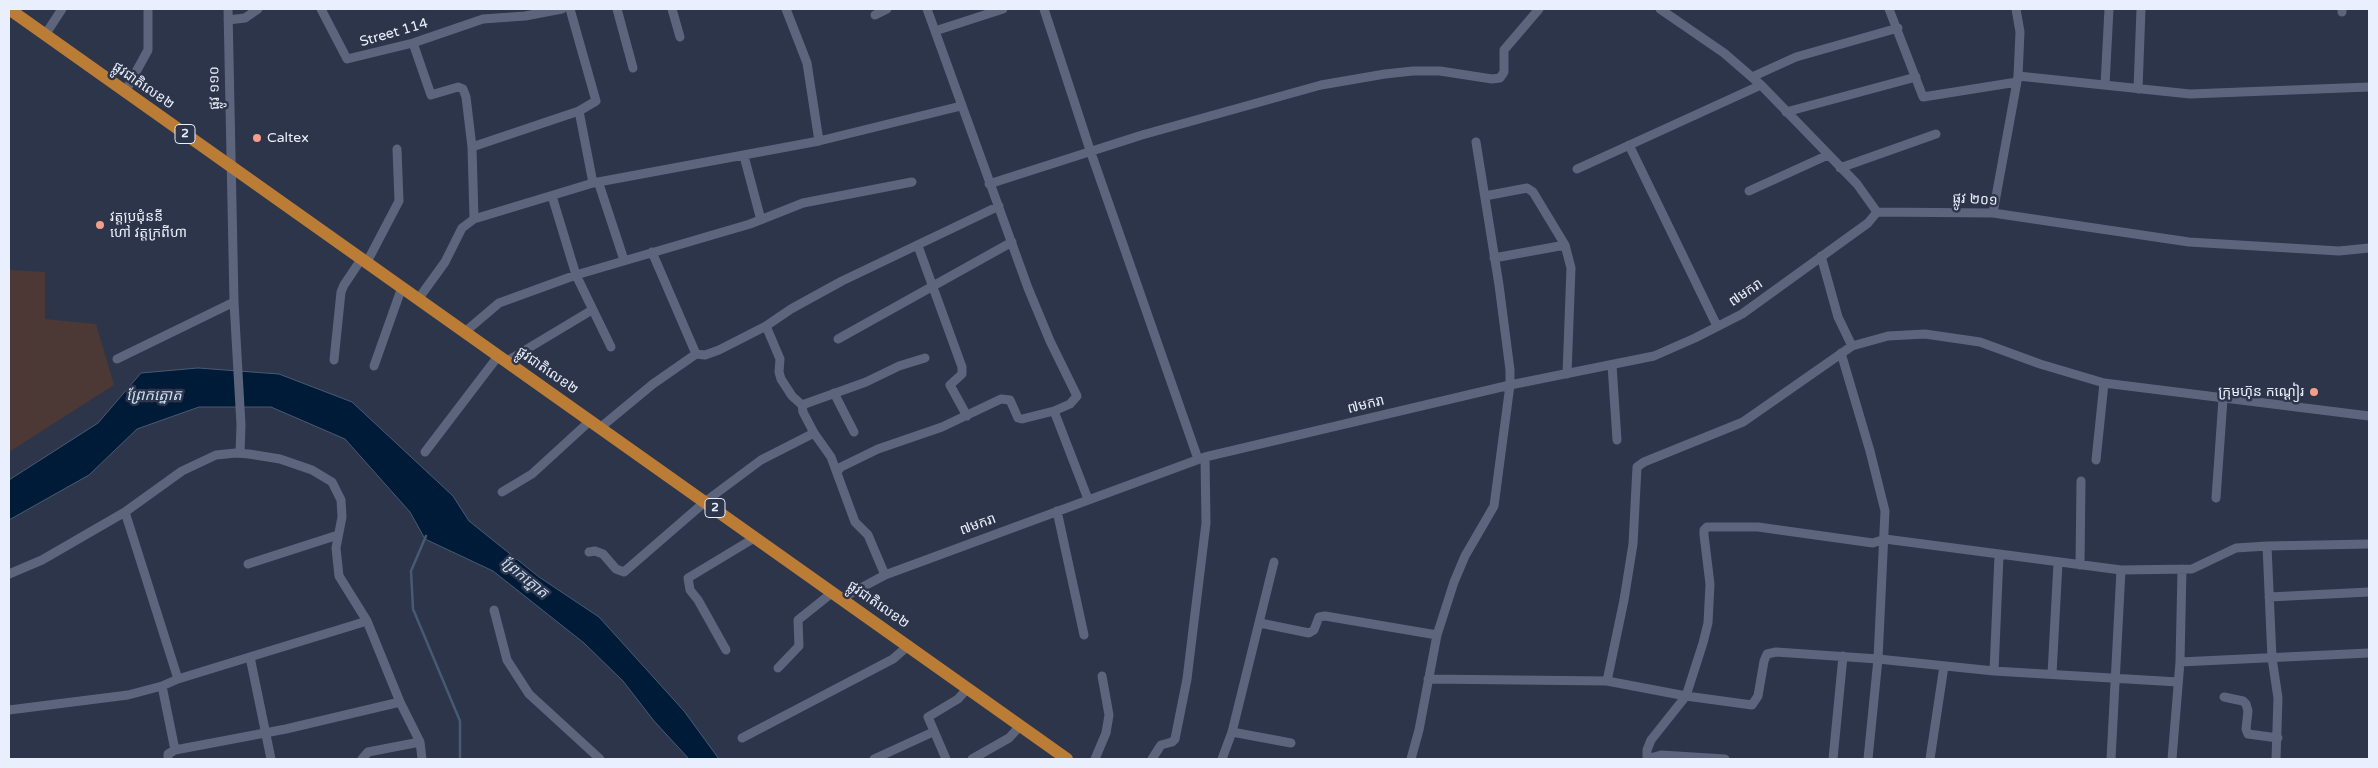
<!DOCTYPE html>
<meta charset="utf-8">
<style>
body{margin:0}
#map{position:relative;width:2378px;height:768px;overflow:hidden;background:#2d354a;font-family:"Varela Round",sans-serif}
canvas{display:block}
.frame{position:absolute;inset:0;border:10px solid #e9effc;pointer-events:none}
</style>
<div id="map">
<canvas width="2378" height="768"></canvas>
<div class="frame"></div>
</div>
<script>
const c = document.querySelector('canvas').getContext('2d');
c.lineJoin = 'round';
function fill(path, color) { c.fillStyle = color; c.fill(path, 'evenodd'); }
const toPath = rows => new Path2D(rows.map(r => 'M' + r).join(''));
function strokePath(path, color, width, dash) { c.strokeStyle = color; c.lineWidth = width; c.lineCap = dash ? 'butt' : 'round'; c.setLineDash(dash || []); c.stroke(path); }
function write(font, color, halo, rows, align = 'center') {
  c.font = font + ' "Varela Round","Noto Sans Khmer",sans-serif'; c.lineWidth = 5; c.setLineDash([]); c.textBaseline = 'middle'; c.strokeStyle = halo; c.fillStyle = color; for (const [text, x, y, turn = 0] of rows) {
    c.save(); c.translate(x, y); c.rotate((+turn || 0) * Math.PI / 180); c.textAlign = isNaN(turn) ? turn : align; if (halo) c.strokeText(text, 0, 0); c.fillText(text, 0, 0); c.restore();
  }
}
const education = toPath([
 [9,270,45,272,45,319,96,324,114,385,9,452]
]);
const water = toPath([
 [198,368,279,374,352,402,453,496,469,521,539,577,599,617,684,711,719,759,689,759,654,721,623,681,584,643,493,571,425,539,410,512,345,439,271,407,199,407,137,429,89,475,9,520,9,480,98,423,141,373,198,368]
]);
const stream = toPath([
 [426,536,411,571,413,609,460,721,460,759]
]);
const minor = toPath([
 [228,9,234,302,241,425,240,453],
 [321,9,347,59,413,43,483,19,525,16,562,9],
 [617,9,633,68],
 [672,9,680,37],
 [786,9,807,63,819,141],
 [1044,9,1090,150,1198,459],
 [1660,9,1724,53,1761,85,1857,184,1877,212,1993,213,2189,242,2339,251,2369,248],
 [1889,9,1923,97,2017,82],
 [2342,9,2342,12],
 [875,15,887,9],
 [228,20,245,18,258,9],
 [935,31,1003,9],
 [45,35,62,9],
 [413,43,431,95,458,87,463,89,466,97,472,147,474,219],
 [2018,76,2190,94,2369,87],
 [1752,77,1796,57,1898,28],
 [2105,85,2109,9],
 [2138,89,2141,9],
 [125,92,148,50,148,9],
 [579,111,593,183],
 [1786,112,1916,77],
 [1629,145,1717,326],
 [472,147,579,111,596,101,570,9],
 [744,156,761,220],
 [1840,168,1936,134],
 [1577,169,1761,85],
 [599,184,624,260],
 [989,184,1142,135,1321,85,1385,74,1413,71,1440,71,1492,79,1500,78,1504,72,1504,50,1539,9],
 [1749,191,1828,155],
 [552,196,576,275,611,347],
 [1485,196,1527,188,1533,192,1565,245],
 [1993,213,2018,76,2020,32,2016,9],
 [918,246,962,367,962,374,950,385,967,416],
 [652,252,696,354],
 [1821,256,1838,317,1852,346],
 [1494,258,1565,245,1571,268,1567,374],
 [367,262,399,201,397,149],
 [419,298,445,262,462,228,474,219,593,183,819,141,961,106],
 [766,326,780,359,779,372,781,379,792,396,802,405,803,412,814,433,831,457,855,522,868,535,885,575],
 [466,331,499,303,576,275,750,224,803,203,912,182],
 [838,339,1012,242],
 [1841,353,1870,451,1885,511,1878,659,1868,759],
 [117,359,234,302],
 [334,360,341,292,344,285,362,258],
 [507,361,592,310],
 [1612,365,1617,440],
 [374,366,402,287],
 [834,393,854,432],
 [802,405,866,382,899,366,925,358],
 [1054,411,1088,499],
 [601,427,653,384,696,354,705,355,719,350,766,326,791,309,842,281,999,206],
 [425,452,499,355],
 [2096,460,2104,383],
 [837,472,841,467,878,449,942,427,1001,399,1010,400,1018,418,1022,419,1054,411,1070,404,1077,396,1050,341,1028,288,927,9],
 [502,492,532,474,591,420],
 [2216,498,2223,399],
 [1057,511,1084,635],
 [125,512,178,679],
 [2267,546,2272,658,2278,698,2276,759],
 [589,552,595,551,603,554,616,569,624,572,706,501,761,460,814,433],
 [248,564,338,535],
 [2080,565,2081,481],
 [9,574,42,560,125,512,182,471,216,455,236,453,249,454,280,459,312,470,332,482,341,500,342,517,336,548,339,576,367,621,400,702,420,742,422,759],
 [2269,597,2369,592],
 [842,598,885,575,1205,457,1510,385,1654,356,1695,338,1742,314,1868,223,1877,212],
 [494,610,507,660,529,694,600,759],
 [1260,623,1309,633,1314,630,1319,617,1325,616,1437,635],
 [726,650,698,600,690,590,688,578,756,537],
 [250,657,271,759],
 [2180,662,2369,653],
 [778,668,799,646,798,620,833,592],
 [1994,671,1999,556],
 [2052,674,2058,563],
 [1428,679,1607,681,1686,696,1752,705,1758,696,1764,661,1767,654,1776,652,1878,659,1994,671,2178,682],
 [1607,681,1624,600,1633,544,1637,467,1644,462,1743,422,1852,346,1888,336,1925,334,1980,342,2040,364,2104,383,2369,416],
 [162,686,178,679,367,621],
 [2224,697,2243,701,2246,704,2248,711,2246,729,2248,734,2278,738],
 [9,710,128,695,162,686,175,750,168,754,168,759],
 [1232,732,1291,743],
 [742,738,893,659,909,645],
 [175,750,286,729,400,702],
 [362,759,368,752,420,742],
 [874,759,933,732],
 [946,759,928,717,958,699,968,688],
 [972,759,1009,738,1020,726],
 [1095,759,1106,733,1109,715,1102,676],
 [1152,759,1161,745,1172,742,1175,739,1187,679,1206,523,1205,457],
 [1222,759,1232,732,1274,562],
 [1411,759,1419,730,1437,635,1454,582,1465,556,1494,506,1510,385,1510,370,1499,285,1476,142],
 [1647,759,1647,750,1651,740,1686,696,1703,643,1708,623,1710,584,1704,535,1704,530,1707,527,1758,527,1873,543,1885,539,2121,570,2192,569,2236,548,2267,546,2369,544],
 [1647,759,1661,755,1725,759],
 [1833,759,1843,656],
 [1930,759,1944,666],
 [2111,759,2121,570],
 [2172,759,2180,662,2182,569]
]);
const highway = toPath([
 [9,9,1067,759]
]);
const markers = [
 [257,138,5,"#f49e8a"],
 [100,225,5,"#f49e8a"],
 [2314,392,5,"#f49e8a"]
];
const shields = [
 [185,134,20],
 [715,508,20]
];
const shieldNames = [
 ["2",185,134],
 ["2",715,508]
];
const streetNames = [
 ["Street 114",394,33,-16],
 ["ផ្លូវជាតិលេខ២",143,86,35],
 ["ផ្លូវ ១១០",215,88,-91],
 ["ផ្លូវ ២០១",1975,200,3],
 ["៧មករា",1746,293,-34],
 ["ផ្លូវជាតិលេខ២",547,371,35],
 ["៧មករា",1366,405,-14],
 ["៧មករា",978,525,-20],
 ["ផ្លូវជាតិលេខ២",878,605,35]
];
const poiNames = [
 ["Caltex",267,138],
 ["វត្តប្រជុំននី",110,217],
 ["ហៅ វត្តក្រពីហា",110,233],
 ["ក្រុមហ៊ុន កណ្តៀរ",2304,392,"right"]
];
const waterNames = [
 ["ព្រែកត្នោត",154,396],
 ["ព្រែកត្នោត",524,578,39]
];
fill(education, '#4c3834');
fill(water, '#001b38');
strokePath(water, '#465b73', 1);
strokePath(stream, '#465b73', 2.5);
strokePath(minor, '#5d657d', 9);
strokePath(highway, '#bb7c36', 12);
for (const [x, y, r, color] of markers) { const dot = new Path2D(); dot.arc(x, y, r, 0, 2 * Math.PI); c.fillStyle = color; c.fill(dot); strokePath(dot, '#2d354a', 2); }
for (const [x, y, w] of shields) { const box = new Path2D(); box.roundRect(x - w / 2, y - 9.5, w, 19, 4); c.fillStyle = '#2d354a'; c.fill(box); strokePath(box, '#e9effc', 1); }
write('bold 12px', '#e9effc', null, shieldNames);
write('14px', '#e9effc', '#2d354a', streetNames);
write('14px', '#e9effc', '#2d354a', poiNames, 'left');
write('italic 15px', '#c8def4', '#2d354a', waterNames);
</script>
